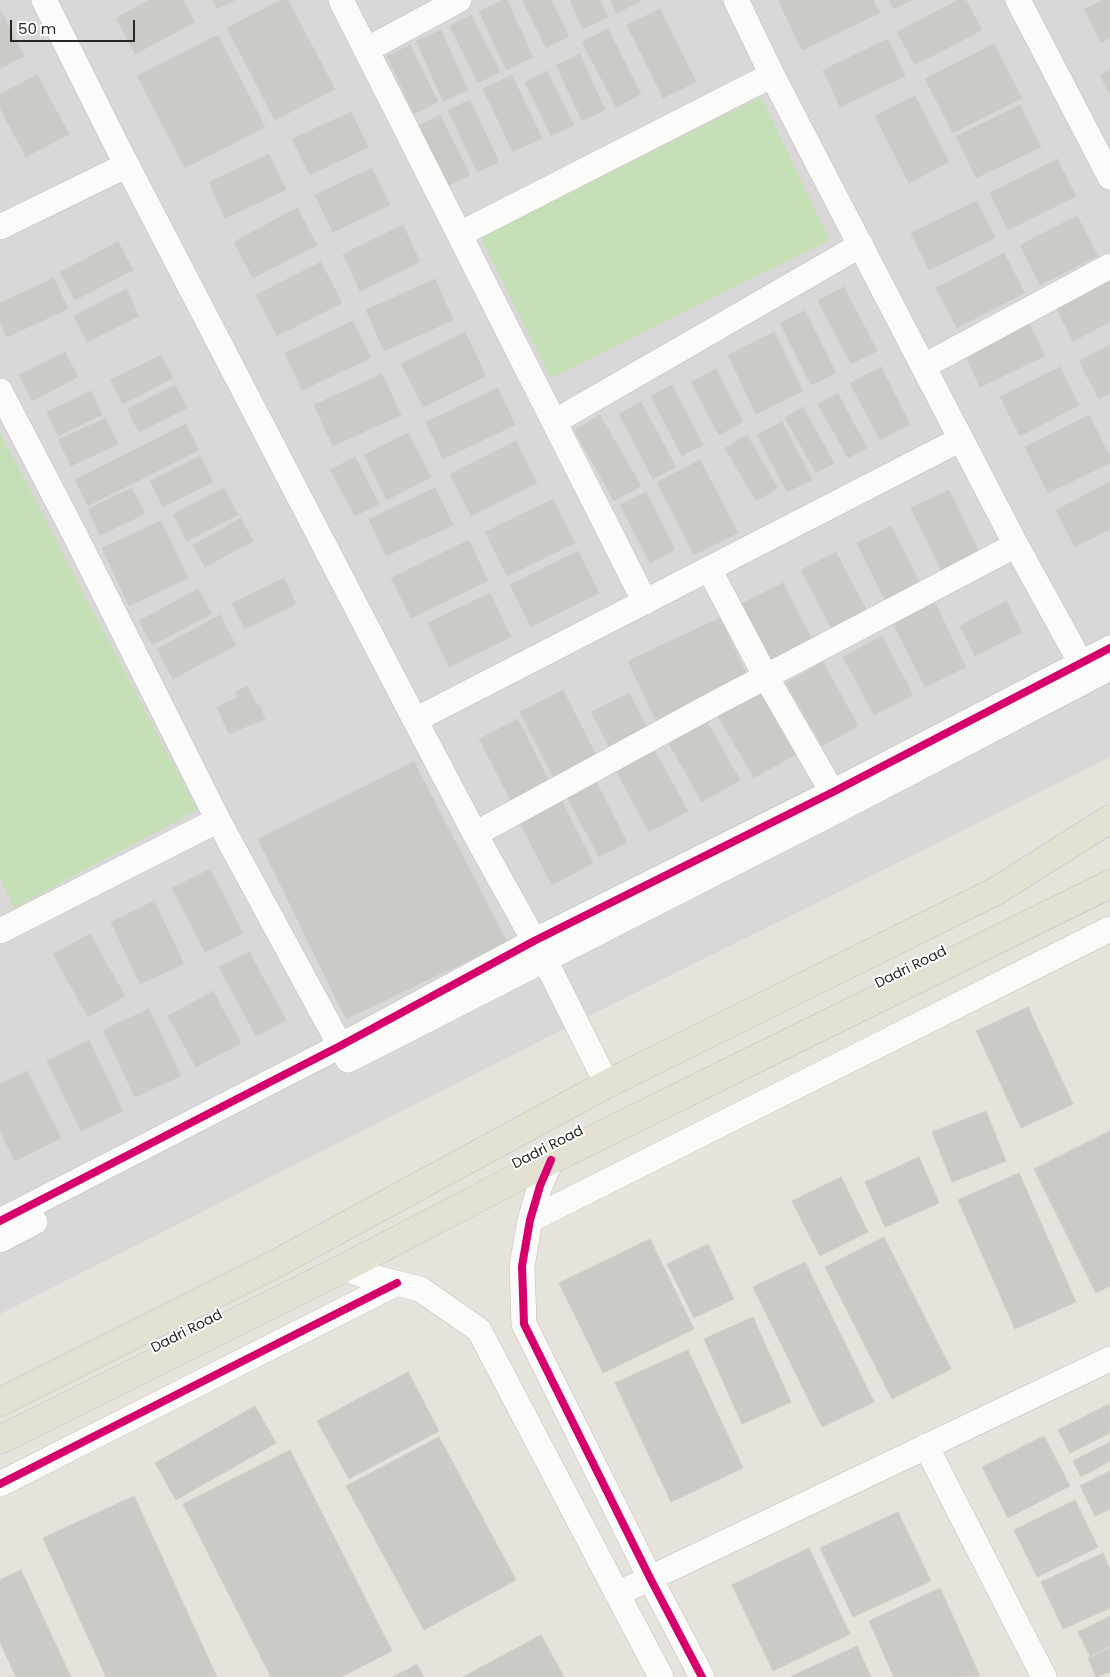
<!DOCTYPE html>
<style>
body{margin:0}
#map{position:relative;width:1110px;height:1677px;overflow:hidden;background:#e6e2dc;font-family:Poppins,sans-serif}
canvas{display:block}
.scale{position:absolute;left:10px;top:20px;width:125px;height:22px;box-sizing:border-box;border:2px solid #272727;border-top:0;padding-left:6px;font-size:15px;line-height:18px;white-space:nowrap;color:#272727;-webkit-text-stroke:4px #fff;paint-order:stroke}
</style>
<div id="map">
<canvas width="1110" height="1677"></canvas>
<div class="scale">50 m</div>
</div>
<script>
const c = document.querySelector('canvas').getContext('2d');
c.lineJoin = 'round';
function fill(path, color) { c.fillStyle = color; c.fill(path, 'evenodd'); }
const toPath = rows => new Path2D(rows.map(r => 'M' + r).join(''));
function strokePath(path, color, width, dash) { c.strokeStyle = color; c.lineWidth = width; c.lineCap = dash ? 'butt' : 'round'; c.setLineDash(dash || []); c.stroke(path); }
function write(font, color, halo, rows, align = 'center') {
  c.font = font + ' Poppins,sans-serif'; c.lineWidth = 4; c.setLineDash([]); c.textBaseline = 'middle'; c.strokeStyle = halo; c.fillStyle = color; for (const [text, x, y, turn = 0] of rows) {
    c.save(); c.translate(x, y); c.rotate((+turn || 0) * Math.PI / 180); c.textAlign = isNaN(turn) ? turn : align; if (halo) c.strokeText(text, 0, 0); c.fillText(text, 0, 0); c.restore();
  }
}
const industrial = toPath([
 [0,0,1110,0,1110,757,623,999,0,1314]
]);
const green = toPath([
 [761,97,830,240,551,378,480,236],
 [0,433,197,810,14,908,0,879]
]);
const building = toPath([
 [149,0,183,0,195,22,135,54,116,18,149,0],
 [213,0,235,0,217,9,213,0],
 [281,0,288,0,335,89,275,120,227,28,281,0],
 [503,0,507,0,533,57,506,70,479,11,503,0],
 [522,0,551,0,569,36,546,48,522,0],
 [570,0,600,0,608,17,583,29,570,0],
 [610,0,640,0,640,2,616,13,610,0],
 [778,0,873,0,880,13,802,50,778,0],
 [889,0,912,0,894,9,889,0],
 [958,0,966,0,982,30,915,65,897,32,958,0],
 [1103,0,1110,0,1110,38,1101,43,1084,9,1103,0],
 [0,9,24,56,0,69,0,9],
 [660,9,696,82,663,98,627,25,660,9],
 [471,15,500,72,478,83,450,26,471,15],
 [608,29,641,94,616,107,582,42,608,29],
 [441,30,468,90,443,101,416,41,441,30],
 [218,35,265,127,185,168,137,76,218,35],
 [888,39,905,76,840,107,823,70,888,39],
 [994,44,1022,98,953,133,925,79,994,44],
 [410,45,438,102,414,114,387,56,410,45],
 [580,54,605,110,582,121,556,65,580,54],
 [1110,70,1110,94,1100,75,1110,70],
 [547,71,574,125,551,136,525,82,547,71],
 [37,75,69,134,26,157,0,108,0,94,37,75],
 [512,75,542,138,513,152,483,89,512,75],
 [915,96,949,162,909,183,875,116,915,96],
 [470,100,499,162,477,172,448,110,470,100],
 [1020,105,1041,147,976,178,956,136,1020,105],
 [351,112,368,147,310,175,292,139,351,112],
 [440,115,470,175,444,188,414,128,440,115],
 [269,154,286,190,225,218,209,182,269,154],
 [1057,159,1076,196,1008,230,990,193,1057,159],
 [372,168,390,205,333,232,315,195,372,168],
 [977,201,995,238,929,270,911,233,977,201],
 [297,208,317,245,253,278,234,242,297,208],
 [1077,216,1098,256,1040,285,1020,245,1077,216],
 [403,225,420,262,360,291,343,254,403,225],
 [118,242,133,270,75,300,60,272,118,242],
 [1004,253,1025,293,957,328,936,288,1004,253],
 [321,262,342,303,277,336,256,295,321,262],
 [1110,273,1110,322,1073,341,1053,302,1110,273],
 [54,278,68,309,7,337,0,323,0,303,54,278],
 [435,279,453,320,384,351,366,310,435,279],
 [844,287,877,351,851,364,818,301,844,287],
 [126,289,139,316,87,342,74,316,126,289],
 [805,311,836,373,811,385,780,323,805,311],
 [1026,317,1045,356,980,387,962,348,1026,317],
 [353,321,371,358,302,390,285,353,353,321],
 [465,332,486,376,423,407,401,364,465,332],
 [774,332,803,391,756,414,728,355,774,332],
 [1110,345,1110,393,1099,399,1079,361,1110,345],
 [65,352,78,377,32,401,19,375,65,352],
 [161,355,173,378,123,404,110,380,161,355],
 [881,367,910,424,880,440,850,383,881,367],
 [1060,367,1079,405,1020,436,1000,397,1060,367],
 [716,369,743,422,719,435,691,382,716,369],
 [382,374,401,415,333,446,314,405,382,374],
 [175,385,187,408,139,432,127,409,175,385],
 [672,385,703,445,682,456,651,396,672,385],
 [498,388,515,425,443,459,426,422,498,388],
 [91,391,102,415,58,436,47,412,91,391],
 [838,394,867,448,848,458,818,404,838,394],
 [641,402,676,467,653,479,619,414,641,402],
 [803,407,834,463,816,473,785,418,803,407],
 [600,415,641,486,614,501,574,430,600,415],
 [1089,415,1110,457,1110,463,1048,493,1025,447,1089,415],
 [105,418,118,444,71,466,58,440,105,418],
 [782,422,812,480,787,492,757,435,782,422],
 [186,424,199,450,88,506,75,480,186,424],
 [408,433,431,477,387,500,364,455,408,433],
 [747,435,778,488,756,501,725,448,747,435],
 [516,441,537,483,471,516,450,474,516,441],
 [200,456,213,482,163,507,150,481,200,456],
 [355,457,379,504,355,516,330,470,355,457],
 [700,460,738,533,694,555,657,482,700,460],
 [1110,482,1110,529,1075,547,1056,510,1110,482],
 [132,488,145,514,100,535,88,509,132,488],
 [224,488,238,515,187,541,173,514,224,488],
 [435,488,453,525,386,556,369,519,435,488],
 [949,490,983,560,945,578,911,508,949,490],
 [646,492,675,550,650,563,620,505,646,492],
 [553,499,575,543,507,576,485,532,553,499],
 [241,518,253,541,205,567,193,545,241,518],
 [161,521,188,578,129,606,102,548,161,521],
 [891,526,923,588,888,606,857,543,891,526],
 [469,540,488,581,411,618,391,578,469,540],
 [578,551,599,593,531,627,510,585,578,551],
 [836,552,869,615,834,633,801,570,836,552],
 [284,578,296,604,245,629,232,603,284,578],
 [783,583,812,640,771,661,741,604,783,583],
 [198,589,212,614,152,645,139,621,198,589],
 [490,593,511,637,449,667,428,623,490,593],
 [1006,601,1022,632,975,656,960,626,1006,601],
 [935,603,966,667,925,687,893,623,935,603],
 [220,615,236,645,173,679,157,649,220,615],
 [720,618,748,677,656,721,628,661,720,618],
 [882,636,913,695,874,715,843,657,882,636],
 [823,662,858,726,822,746,786,683,823,662],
 [248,686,256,705,259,704,265,719,229,734,217,707,237,698,235,692,248,686],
 [760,687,798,753,754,778,716,713,760,687],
 [563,690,596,755,553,777,520,712,563,690],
 [629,693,647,728,609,747,591,712,629,693],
 [518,719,549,781,511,801,479,739,518,719],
 [706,720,740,780,702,802,668,742,706,720],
 [653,748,688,811,649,832,615,769,653,748],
 [414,762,507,942,346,1019,258,839,414,762],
 [594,778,627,842,599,857,565,793,594,778],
 [560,798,593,863,552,885,518,819,560,798],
 [210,869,243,933,205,952,172,888,210,869],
 [154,901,184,964,140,984,111,922,154,901],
 [90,934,125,996,88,1017,53,954,90,934],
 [249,952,286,1020,256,1036,219,967,249,952],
 [213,991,241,1043,196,1067,168,1016,213,991],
 [1028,1007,1073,1104,1021,1128,976,1031,1028,1007],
 [149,1009,181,1076,135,1097,103,1030,149,1009],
 [89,1040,123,1111,81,1131,47,1061,89,1040],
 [27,1071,61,1138,15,1161,0,1131,0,1084,27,1071],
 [986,1111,1006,1161,952,1182,932,1132,986,1111],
 [1110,1131,1110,1286,1096,1293,1034,1169,1110,1131],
 [919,1157,939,1203,885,1227,865,1182,919,1157],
 [1019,1173,1076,1302,1015,1329,958,1200,1019,1173],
 [841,1177,868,1232,820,1256,792,1201,841,1177],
 [884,1237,951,1369,892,1399,825,1267,884,1237],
 [650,1239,694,1329,603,1373,559,1283,650,1239],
 [708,1244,734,1299,694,1318,667,1264,708,1244],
 [805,1262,874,1402,822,1427,753,1287,805,1262],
 [753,1317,791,1402,742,1424,704,1339,753,1317],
 [688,1350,743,1468,671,1502,615,1383,688,1350],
 [408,1372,439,1431,349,1479,317,1421,408,1372],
 [1109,1404,1110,1433,1070,1453,1058,1430,1109,1404],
 [255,1406,276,1443,176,1500,155,1463,255,1406],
 [1044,1436,1070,1486,1008,1518,982,1467,1044,1436],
 [439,1437,516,1580,424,1630,346,1486,439,1437],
 [1110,1442,1110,1461,1081,1477,1073,1461,1110,1442],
 [290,1450,392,1651,341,1677,271,1677,183,1504,290,1450],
 [1110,1471,1110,1509,1095,1516,1080,1486,1110,1471],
 [134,1496,217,1677,106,1677,43,1538,134,1496],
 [1075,1500,1098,1547,1037,1577,1014,1530,1075,1500],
 [898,1512,931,1581,853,1617,820,1548,898,1512],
 [809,1548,850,1634,773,1671,732,1585,809,1548],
 [1103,1553,1110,1569,1110,1608,1063,1629,1041,1582,1103,1553],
 [21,1570,71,1677,16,1677,0,1642,0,1580,21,1570],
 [940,1588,980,1676,894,1677,869,1621,940,1588],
 [1110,1616,1110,1646,1090,1656,1078,1632,1110,1616],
 [541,1635,564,1677,463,1677,541,1635],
 [857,1646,871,1677,792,1677,792,1676,857,1646],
 [1110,1648,1110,1672,1096,1677,1088,1658,1110,1648],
 [417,1664,424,1677,393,1677,417,1664]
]);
const minor = toPath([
 [44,0,118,148,415,720,475,834,545,960,607,1084],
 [341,0,645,602],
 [736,0,772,75,1016,545,1088,676],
 [1018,0,1110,177],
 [366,50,459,0],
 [0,227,127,165],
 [460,234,772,75],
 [924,366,1110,266],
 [0,391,75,535,218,820,348,1060],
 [554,422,861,245],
 [709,569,766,677,841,807],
 [415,720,961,439],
 [475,834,712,705,1016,545],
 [0,931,218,820],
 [352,1058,842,808,1110,668],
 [551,1160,540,1186,530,1220,522,1266,524,1324,650,1578,702,1677],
 [530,1220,1110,929],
 [0,1221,340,1046,534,941,833,792,1110,648],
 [0,1240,35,1222],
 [344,1268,360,1274,420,1289,479,1330,661,1677],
 [926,1446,1044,1677],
 [0,1484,397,1283],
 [617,1594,1110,1359]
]);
const major = toPath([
 [0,1402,279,1262,607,1084,996,891,1110,819],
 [0,1440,344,1268,551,1160,1110,884]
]);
const cycleway = toPath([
 [551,1160,540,1186,530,1220,522,1266,524,1324,650,1578,702,1677],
 [0,1221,340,1046,534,941,833,792,1110,648],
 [0,1484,397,1283]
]);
const streetNames = [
 ["Dadri Road",911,968,-26],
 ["Dadri Road",548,1148,-27],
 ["Dadri Road",187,1332,-27]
];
fill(industrial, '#d9d7d8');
fill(green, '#c5e0b6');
fill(building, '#cccac6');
strokePath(building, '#d0cec9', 1);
strokePath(minor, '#bfbebe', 26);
strokePath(major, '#c3c1bf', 29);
strokePath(minor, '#fbfbfa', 25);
strokePath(major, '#e4e1d3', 28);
strokePath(cycleway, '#d6006c', 8);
write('14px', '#272727', '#fff', streetNames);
</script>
